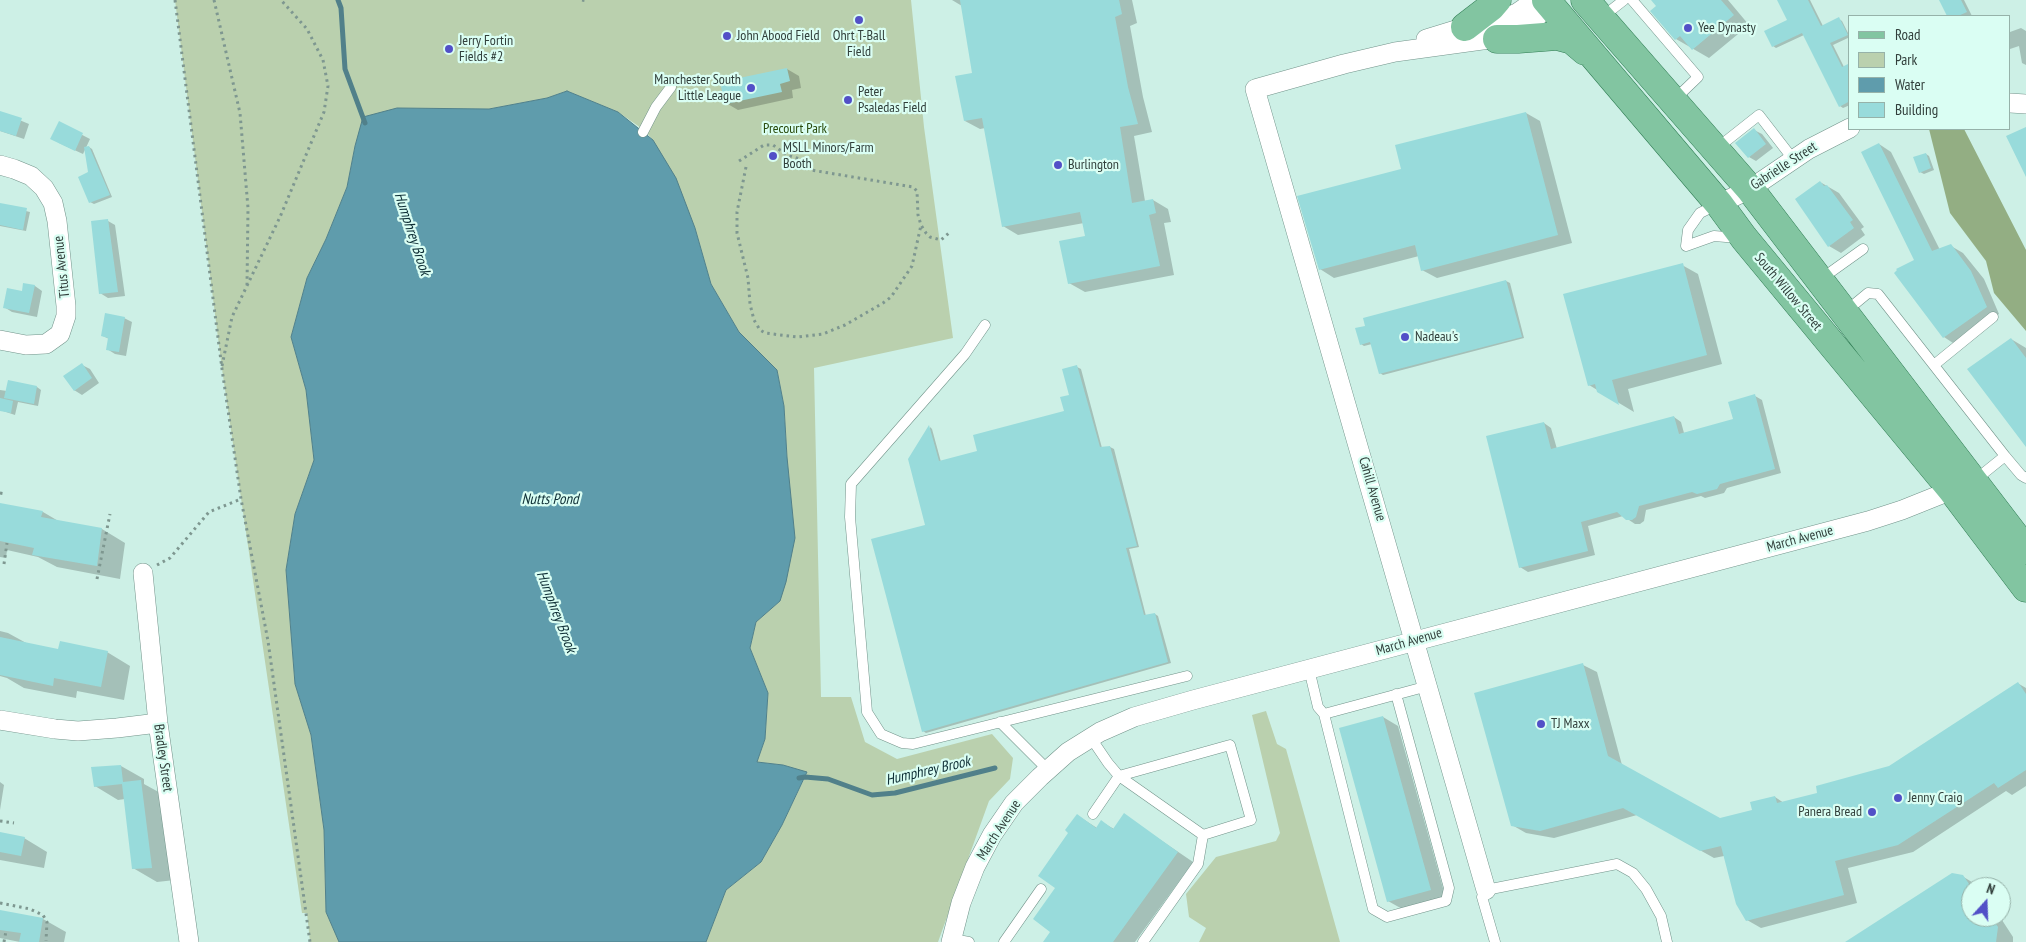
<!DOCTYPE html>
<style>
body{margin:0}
#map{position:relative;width:2026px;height:942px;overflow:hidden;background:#cdf0e6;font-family:"PT Sans Narrow",sans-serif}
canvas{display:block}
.legend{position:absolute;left:1848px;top:15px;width:162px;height:115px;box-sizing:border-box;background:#dafef3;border:1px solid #96b2a9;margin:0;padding:6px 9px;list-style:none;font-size:15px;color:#313f3b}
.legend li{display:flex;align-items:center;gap:10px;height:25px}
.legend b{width:25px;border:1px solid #96b2a9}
.north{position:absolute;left:1961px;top:877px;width:50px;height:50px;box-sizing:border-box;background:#dafef3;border:1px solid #96b2a9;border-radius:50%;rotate:20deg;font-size:14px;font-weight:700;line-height:20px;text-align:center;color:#313f3b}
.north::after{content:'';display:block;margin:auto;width:18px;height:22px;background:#5250c7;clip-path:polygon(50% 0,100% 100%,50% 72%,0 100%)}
</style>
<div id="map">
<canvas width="2026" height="942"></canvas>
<ul class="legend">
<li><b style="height:6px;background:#82c5a1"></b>Road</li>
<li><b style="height:14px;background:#bad0ae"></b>Park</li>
<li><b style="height:14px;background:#5f9cac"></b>Water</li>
<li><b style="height:14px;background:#98dbdb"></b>Building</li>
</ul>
<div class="north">N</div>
</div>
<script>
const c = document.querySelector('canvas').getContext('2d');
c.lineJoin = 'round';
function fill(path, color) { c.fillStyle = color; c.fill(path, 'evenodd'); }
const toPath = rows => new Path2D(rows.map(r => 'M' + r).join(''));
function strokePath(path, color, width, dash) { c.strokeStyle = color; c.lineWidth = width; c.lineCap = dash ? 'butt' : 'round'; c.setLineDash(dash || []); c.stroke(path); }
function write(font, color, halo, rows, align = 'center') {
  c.font = font + ' "PT Sans Narrow",sans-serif'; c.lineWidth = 4.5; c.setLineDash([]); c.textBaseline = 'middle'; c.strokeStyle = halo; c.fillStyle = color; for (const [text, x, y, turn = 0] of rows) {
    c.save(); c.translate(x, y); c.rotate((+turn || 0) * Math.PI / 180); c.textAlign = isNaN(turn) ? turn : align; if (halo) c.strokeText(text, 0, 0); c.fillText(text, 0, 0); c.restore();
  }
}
const green = toPath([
 [175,0,911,0,924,127,953,338,814,368,821,697,851,697,865,742,897,759,992,734,1013,758,1010,779,989,801,938,942,706,942,726,890,761,862,782,825,807,773,783,765,757,762,765,739,768,693,750,648,756,622,780,601,787,457,784,406,777,370,739,332,711,284,695,228,653,140,644,130,618,112,567,91,547,98,489,109,397,108,355,146,347,187,326,239,307,278,291,337,306,390,314,460,295,514,286,570,295,684,311,735,324,830,326,912,339,942,310,942,307,913,302,913,222,369],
 [1266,711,1277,744,1286,749,1340,942,1199,942,1206,928,1189,917,1186,894,1216,857,1276,841,1280,833,1252,715]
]);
const forest = toPath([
 [1929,129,1964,129,2026,250,2026,331,1994,293,1986,261,1950,213]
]);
const water = toPath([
 [567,91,618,112,653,140,676,178,695,228,711,284,739,332,777,370,784,406,787,457,795,538,786,582,780,601,756,622,750,648,768,693,765,739,757,762,783,765,807,772,782,825,761,862,726,890,706,942,339,942,326,912,324,830,311,735,295,684,286,570,295,514,314,460,306,390,291,337,307,278,326,239,347,187,355,146,363,117,397,108,489,109,547,98,567,91]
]);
const shadow = toPath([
 [952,0,1132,0,1137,23,1130,26,1143,97,1152,132,1134,136,1145,201,1153,200,1168,209,1171,222,1164,223,1174,275,1085,292,1069,283,1087,237,1084,223,1018,235,1003,226,985,128,980,129,965,121,974,74,962,6],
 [1653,0,1728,0,1749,25,1709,58,1676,39,1652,11,1658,6],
 [1778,0,1810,0,1823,26,1839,19,1842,21,1850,37,1833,45,1844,67,1850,64,1850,105,1843,108,1840,106,1804,35,1776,48,1773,46,1789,20],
 [1941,0,1964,0,1972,16,1949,16],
 [2021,28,2026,31,2026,65,2022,63,2019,46,2010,49,2010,32],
 [787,69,799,76,801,88,792,90,793,98,738,110,726,103],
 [0,112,29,124,24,139,0,131],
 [1526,113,1540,121,1572,243,1437,278,1422,270,1419,256,1334,278,1320,269,1402,170],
 [59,123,90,139,83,154,59,143],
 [1754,130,1762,134,1773,148,1756,161,1749,157],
 [1879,144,1891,152,1940,250,1951,246,1963,253,1984,279,1999,314,1956,345,1944,337,1895,273,1916,261],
 [89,147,92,149,112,197,94,204,90,202],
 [1926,154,1929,156,1934,170,1924,174,1920,172],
 [1820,182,1839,193,1864,227,1861,229,1865,235,1841,253,1829,246],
 [0,205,30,212,26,231,0,226],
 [108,221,115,225,125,296,108,298,100,293],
 [1682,265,1698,274,1722,364,1628,389,1634,412,1589,385],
 [1506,281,1510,283,1524,338,1383,375,1380,373,1372,344,1364,346,1361,344],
 [24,284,35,286,42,291,37,317,12,312,4,307,23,293],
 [124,318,132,322,126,356,115,354,107,349,109,339,103,336],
 [2011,339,2026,348,2026,445],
 [82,365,90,369,99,383,82,395,74,390],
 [1077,367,1081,369,1102,448,1110,447,1114,449,1139,547,1129,549,1146,616,1155,614,1158,616,1171,663,926,733,923,731,930,427,932,429,941,462,978,452,1066,412,1071,396],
 [37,387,41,390,38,406,18,402,15,415,0,410,0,390,7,391],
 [1755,396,1762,400,1781,473,1727,488,1724,493,1705,498,1701,496,1646,510,1644,521,1640,524,1635,524,1623,516,1588,526,1595,555,1528,572,1520,567,1544,423,1551,428,1557,449,1674,417,1681,422,1684,433,1734,420],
 [0,504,43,512,60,522,102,529,125,543,120,579,57,567,38,557,7,550,6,558,0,557],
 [0,631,8,633,28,644,59,650,107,652,130,666,124,700,77,691,76,698,24,688,7,678,0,676],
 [1583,665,1597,672,1622,765,1720,819,1753,811,1775,797,1784,803,1819,794,1890,768,2019,684,2026,688,2026,786,2012,795,2006,791,1913,852,1848,868,1857,903,1761,928,1747,920,1724,856,1714,858,1637,815,1554,838,1526,833,1512,825],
 [1383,717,1398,726,1446,899,1404,910,1388,901],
 [121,766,144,779,144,784,164,795,175,880,157,882,133,868,125,799,118,800,95,786],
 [0,782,4,785,0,810],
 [1077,815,1097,828,1102,822,1114,829,1124,815,1193,862,1135,942,1044,942,1052,931,1057,888,1070,833],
 [0,834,24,838,47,852,44,868,0,860],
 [1962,876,1980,887,1971,887,1971,917,2000,917,2013,937,2013,942,1847,942],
 [0,912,43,919,66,932,64,942,20,942,0,938]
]);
const stream = toPath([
 [338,0,341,8,345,69,365,123],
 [799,778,805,777,828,779,872,795,895,793,995,768]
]);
const building = toPath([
 [960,0,1119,0,1122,14,1115,17,1128,87,1138,124,1120,127,1132,203,1153,199,1156,213,1149,215,1160,266,1068,284,1059,241,1085,236,1080,212,1002,227,982,118,964,121,955,76,972,73],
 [1651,0,1721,0,1734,15,1692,50,1680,36,1675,40,1650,11,1656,6],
 [1777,0,1808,0,1821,26,1839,17,1848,35,1830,43,1842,67,1850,63,1850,101,1839,107,1802,33,1772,47,1764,31,1787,20],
 [1939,0,1961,0,1967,12,1958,16,1947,16],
 [787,68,790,81,780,84,782,92,725,104,720,82],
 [0,111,22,118,16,136,0,131],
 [1526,112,1558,235,1421,271,1415,245,1319,270,1297,196,1401,169,1395,145],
 [59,121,83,133,75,151,50,139],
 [2026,127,2026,177,2006,136],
 [1754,128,1766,144,1748,158,1735,143],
 [1879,143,1932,251,1951,244,1971,271,1987,307,1943,338,1894,273,1897,270,1896,269,1914,260,1861,152],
 [89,146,110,195,89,203,78,177,88,172,84,147],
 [1926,153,1931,168,1919,173,1913,157],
 [1820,181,1824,186,1827,185,1853,220,1850,222,1854,228,1828,247,1795,199],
 [0,203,27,208,23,230,0,225],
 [108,219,118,292,99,294,91,221],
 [1683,263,1707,355,1612,380,1619,405,1597,392,1595,384,1588,386,1563,294],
 [1506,280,1522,337,1379,374,1370,342,1360,345,1355,328,1365,326,1363,318],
 [23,283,35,285,29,313,3,308,7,288,22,291],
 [105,313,125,317,119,352,106,350,108,338,101,336],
 [2011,338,2026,358,2026,447,1967,369],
 [82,363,92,378,74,391,63,376],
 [1077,365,1100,447,1110,446,1137,546,1126,548,1144,615,1155,613,1168,662,922,732,871,539,925,525,908,459,929,425,939,461,977,451,973,435,1064,411,1060,397,1069,395,1062,369],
 [8,380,37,386,34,404,4,398],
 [1755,394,1775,469,1720,484,1717,489,1697,494,1692,492,1639,506,1636,517,1632,520,1626,520,1617,512,1581,522,1588,551,1519,568,1486,436,1544,422,1551,449,1674,416,1679,434,1733,419,1728,402],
 [0,398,13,401,11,413,0,411],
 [0,503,43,511,41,517,102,528,97,566,32,555,34,548,0,541],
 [0,637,58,649,60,641,108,651,101,687,54,678,53,686,0,675],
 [1583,663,1608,756,1720,818,1752,810,1750,802,1775,796,1777,803,1817,793,1816,786,1889,766,2018,682,2026,694,2026,770,1998,788,1994,783,1898,845,1835,861,1844,895,1746,921,1736,904,1721,846,1700,851,1623,808,1540,831,1511,826,1474,693],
 [1383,716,1431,890,1387,902,1339,728],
 [121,765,123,782,141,780,152,868,132,869,122,784,94,787,91,767],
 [1124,813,1178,852,1113,942,1043,942,1050,932,1033,919,1055,888,1038,876,1068,833,1065,830,1077,814,1096,828,1101,820,1113,829],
 [0,832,25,837,21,856,0,852],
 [1952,873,1963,875,1971,887,1971,917,1991,917,1998,927,1996,942,1845,942],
 [0,910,43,918,39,942,19,942,21,933,0,930]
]);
const path = toPath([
 [175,0,222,369,241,499,268,641,310,942],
 [214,0,240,113,248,208,247,286],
 [582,0,588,1],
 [739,161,764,145,773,145,787,155,812,163,811,170,913,187,917,191,918,215,921,225,926,233,930,237,941,240,950,232],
 [746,167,737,212,737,233,748,278,750,304,754,320,760,330,765,333,797,337,823,334,845,325,883,303,891,297,912,266,921,225],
 [222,366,232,317,280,217,324,112,328,86,323,60,307,29,281,0],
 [0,493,6,494],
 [4,564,7,543],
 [157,565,170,558,209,512,241,499],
 [97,579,110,514],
 [0,821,14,823],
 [0,903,30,909,43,915,47,922,46,941],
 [4,942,6,931]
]);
const service = toPath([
 [1632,0,1698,77,1674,100],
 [1601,18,1624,0],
 [643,132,656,107,671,87],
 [1716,149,1759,115,1793,159],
 [1718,204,1700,213,1688,230,1686,246,1714,236,1738,238],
 [1821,279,1863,249],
 [1845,312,1868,293,1878,294,2005,456,1974,481],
 [985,325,965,354,851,484,850,517,867,712,881,734,902,743,913,744,1187,676],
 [1934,365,1993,317],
 [2005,456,2021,475,2026,478],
 [1309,669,1318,707,1324,714,1428,686],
 [1324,714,1373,909,1387,917,1446,901,1449,888,1396,694],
 [1000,722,1048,770],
 [1091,738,1108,763,1119,776,1093,814],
 [1230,745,1251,820,1203,835,1119,776,1230,745],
 [952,939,969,942],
 [1004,942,1041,889],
 [1143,942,1198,864,1203,835],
 [1495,942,1482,897,1486,890,1617,864,1633,873,1646,889,1661,916,1667,942]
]);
const minor = toPath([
 [1426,39,1465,27,1501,20,1517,13,1536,0],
 [2010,103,2026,104],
 [0,165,14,169,31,176,44,188,53,203,57,221,66,306,66,316,60,334,46,344,26,345,0,340],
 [1719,204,1750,189,1809,149,1850,128],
 [143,573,158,723,189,942],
 [0,720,55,729,78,731,117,728,158,723],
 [1486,890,1255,89,1344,64,1395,52,1504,37,1529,26,1552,0],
 [951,942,961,903,975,867,992,835,1014,803,1040,777,1068,752,1100,732,1134,717,1193,700,1868,521,1902,510,1962,486]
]);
const primary = toPath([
 [1546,0,1719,204,1744,238,1952,490,2026,588],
 [1585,0,1750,189,2026,550],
 [1465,27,1491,7,1497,0],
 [1497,39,1518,39,1557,36,1572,40,1585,51]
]);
const markers = [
 [859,20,5,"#5250c7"],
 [1688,28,5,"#5250c7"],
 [727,36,5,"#5250c7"],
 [449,49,5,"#5250c7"],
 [751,88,5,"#5250c7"],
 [848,100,5,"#5250c7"],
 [773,156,5,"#5250c7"],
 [1058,165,5,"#5250c7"],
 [1405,337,5,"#5250c7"],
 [1541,724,5,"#5250c7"],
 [1898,798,5,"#5250c7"],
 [1872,812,5,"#5250c7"]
];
const poiNames = [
 ["Yee Dynasty",1698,28],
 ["John Abood Field",737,36],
 ["Ohrt T-Ball",859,36,"center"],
 ["Field",859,52,"center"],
 ["Jerry Fortin",459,41],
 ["Fields #2",459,57],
 ["Manchester South",741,80,"right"],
 ["Little League",741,96,"right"],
 ["Peter",858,92],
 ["Psaledas Field",858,108],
 ["MSLL Minors/Farm",783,148],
 ["Booth",783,164],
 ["Burlington",1068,165],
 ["Nadeau's",1415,337],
 ["TJ Maxx",1551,724],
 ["Jenny Craig",1908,798],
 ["Panera Bread",1862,812,"right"]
];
const parkNames = [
 ["Precourt Park",795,129]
];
const streetNames = [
 ["Gabrielle Street",1784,166,-33],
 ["Titus Avenue",62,267,-96],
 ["South Willow Street",1788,292,50],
 ["Cahill Avenue",1372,489,74],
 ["March Avenue",1800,539,-15],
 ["March Avenue",1409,642,-16],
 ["Bradley Street",163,758,82],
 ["March Avenue",999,830,-57]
];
const waterNames = [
 ["Humphrey Brook",412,234,72],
 ["Nutts Pond",550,500],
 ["Humphrey Brook",556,612,69],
 ["Humphrey Brook",928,771,-13]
];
fill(green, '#bad0ae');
fill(forest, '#93ae83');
fill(water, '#5f9cac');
strokePath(water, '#51808a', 1);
fill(shadow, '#0003');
strokePath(stream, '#51808a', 5);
fill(building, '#98dbdb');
strokePath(service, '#72938a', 11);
strokePath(minor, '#72938a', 20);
strokePath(primary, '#307d54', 29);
strokePath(path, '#7e9790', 3, [2.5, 4]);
strokePath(service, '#fff', 10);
strokePath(minor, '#fff', 19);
strokePath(primary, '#82c5a1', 28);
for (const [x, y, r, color] of markers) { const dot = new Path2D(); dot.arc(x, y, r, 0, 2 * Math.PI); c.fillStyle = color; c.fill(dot); strokePath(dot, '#dafef3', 2); }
write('14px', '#313f3b', '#dafef3', poiNames, 'left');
write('14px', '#284a0b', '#dafef3', parkNames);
write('14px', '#313f3b', '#dafef3', streetNames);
write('italic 15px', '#0f2f36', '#dafef3', waterNames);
</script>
